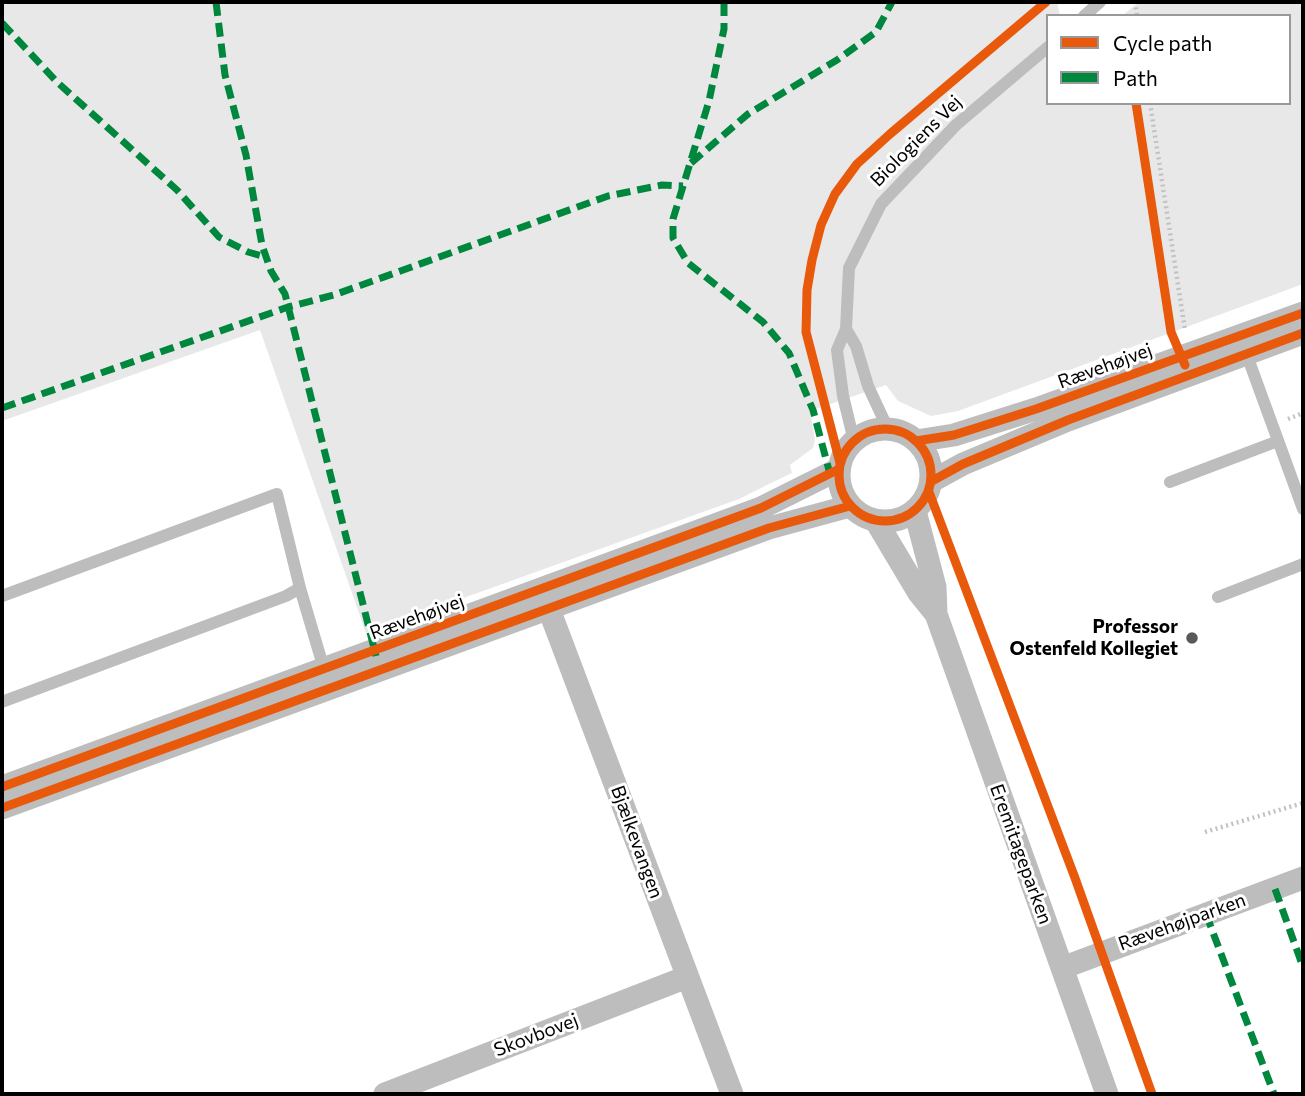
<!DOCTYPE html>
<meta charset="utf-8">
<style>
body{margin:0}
#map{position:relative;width:1305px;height:1096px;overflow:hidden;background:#fff;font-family:Commissioner,sans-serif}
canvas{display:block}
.frame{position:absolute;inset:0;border:4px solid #000;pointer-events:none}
.legend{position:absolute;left:1046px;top:14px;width:245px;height:91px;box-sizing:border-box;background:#fff;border:2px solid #999;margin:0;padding:9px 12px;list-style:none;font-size:21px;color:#000}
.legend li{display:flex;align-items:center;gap:14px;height:35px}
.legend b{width:35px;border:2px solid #999}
</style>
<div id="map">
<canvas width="1305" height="1096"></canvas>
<div class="frame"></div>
<ul class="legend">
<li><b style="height:9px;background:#e8590c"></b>Cycle path</li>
<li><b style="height:9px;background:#00873e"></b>Path</li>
</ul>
</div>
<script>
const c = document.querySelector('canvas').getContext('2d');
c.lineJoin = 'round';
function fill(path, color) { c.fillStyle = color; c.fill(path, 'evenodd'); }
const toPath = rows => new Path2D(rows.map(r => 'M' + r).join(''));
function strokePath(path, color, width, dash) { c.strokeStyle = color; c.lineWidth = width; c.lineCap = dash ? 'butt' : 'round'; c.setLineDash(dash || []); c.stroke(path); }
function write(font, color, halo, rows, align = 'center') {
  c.font = font + ' Commissioner,sans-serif'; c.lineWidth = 6; c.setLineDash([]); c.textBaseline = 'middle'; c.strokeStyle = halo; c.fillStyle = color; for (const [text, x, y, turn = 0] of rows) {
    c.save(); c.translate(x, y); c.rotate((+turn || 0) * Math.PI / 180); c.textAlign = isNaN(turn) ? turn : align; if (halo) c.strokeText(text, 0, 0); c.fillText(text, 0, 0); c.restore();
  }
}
const green = toPath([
 [2,2,1057,2,1060,16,1048,16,1048,103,1289,103,1289,16,1122,16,1139,2,1303,2,1303,284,958,411,931,416,898,401,886,385,810,411,815,440,813,448,790,465,792,473,771,483,739,499,366,633,260,330,2,421]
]);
const path = toPath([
 [1135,2,1137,16],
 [1150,103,1185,330],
 [1288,419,1303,413],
 [1205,832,1303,803]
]);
const service = toPath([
 [1084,16,1100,2],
 [846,329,856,346,868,386,888,429],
 [1245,350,1303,509],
 [854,441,843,396,837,350,846,329,849,268,881,204,956,125,1048,47],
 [1170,482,1278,441],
 [300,588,324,669],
 [2,596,277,494,300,588,286,596,2,702],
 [1218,597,1303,564]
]);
const minor = toPath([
 '839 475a46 46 0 1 1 92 0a46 46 0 1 1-92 0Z',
 [916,441,954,435,1036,409,1303,313],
 [932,481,963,464,1068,420,1303,333],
 [915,511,935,587,936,614,1107,1094],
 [876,521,919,593,936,614],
 [544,596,732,1094],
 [2,787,761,508,839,469],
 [2,808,769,528,850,506],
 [1062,968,1303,878],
 [385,1094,687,977]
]);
const quiet = toPath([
 [216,2,225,75,246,155,262,245,271,271,285,294,376,656],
 [724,2,724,29,709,101,673,219,673,238,688,263,763,322,789,353,813,410,830,474],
 [2,23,57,82,177,190,219,237,248,252,266,257],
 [691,163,748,114,837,60,876,32,892,2],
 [2,408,288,307,334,295,608,196,662,185,683,186],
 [1275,889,1303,967],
 [1206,914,1274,1094]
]);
const cycleway = toPath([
 [1136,103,1171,332,1185,365],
 '839 475a46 46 0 1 1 92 0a46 46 0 1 1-92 0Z',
 [916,441,954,435,1036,409,1303,313],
 [840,463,806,332,807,290,812,260,821,225,835,194,857,164,890,134,1046,2],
 [932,481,963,464,1068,420,1303,333],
 [929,492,1075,878,1152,1094],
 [2,787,761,508,839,469],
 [2,808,769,528,850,506]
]);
const markers = [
 [1192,638,7,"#595959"]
];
const streetNames = [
 ["Biologiens Vej",916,141,-45],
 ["Rævehøjvej",1105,366,-20],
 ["Rævehøjvej",417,617,-20],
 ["Bjælkevangen",637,842,70],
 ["Eremitageparken",1021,854,70],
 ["Rævehøjparken",1182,922,-20],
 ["Skovbovej",536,1035,-21]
];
const poiNames = [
 ["Professor",1178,627],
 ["Ostenfeld Kollegiet",1178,649]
];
fill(green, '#e8e8e8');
strokePath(path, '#c2c2c2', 4.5, [2, 3.5]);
strokePath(service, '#bdbdbd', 12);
strokePath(minor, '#bdbdbd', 23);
strokePath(quiet, '#00873e', 7, [14, 7]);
strokePath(cycleway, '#e8590c', 9);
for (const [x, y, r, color] of markers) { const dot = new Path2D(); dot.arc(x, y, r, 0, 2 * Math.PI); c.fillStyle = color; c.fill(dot); strokePath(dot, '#fff', 2.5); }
write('19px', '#000', '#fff', streetNames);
write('bold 19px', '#000', '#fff', poiNames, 'right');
</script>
